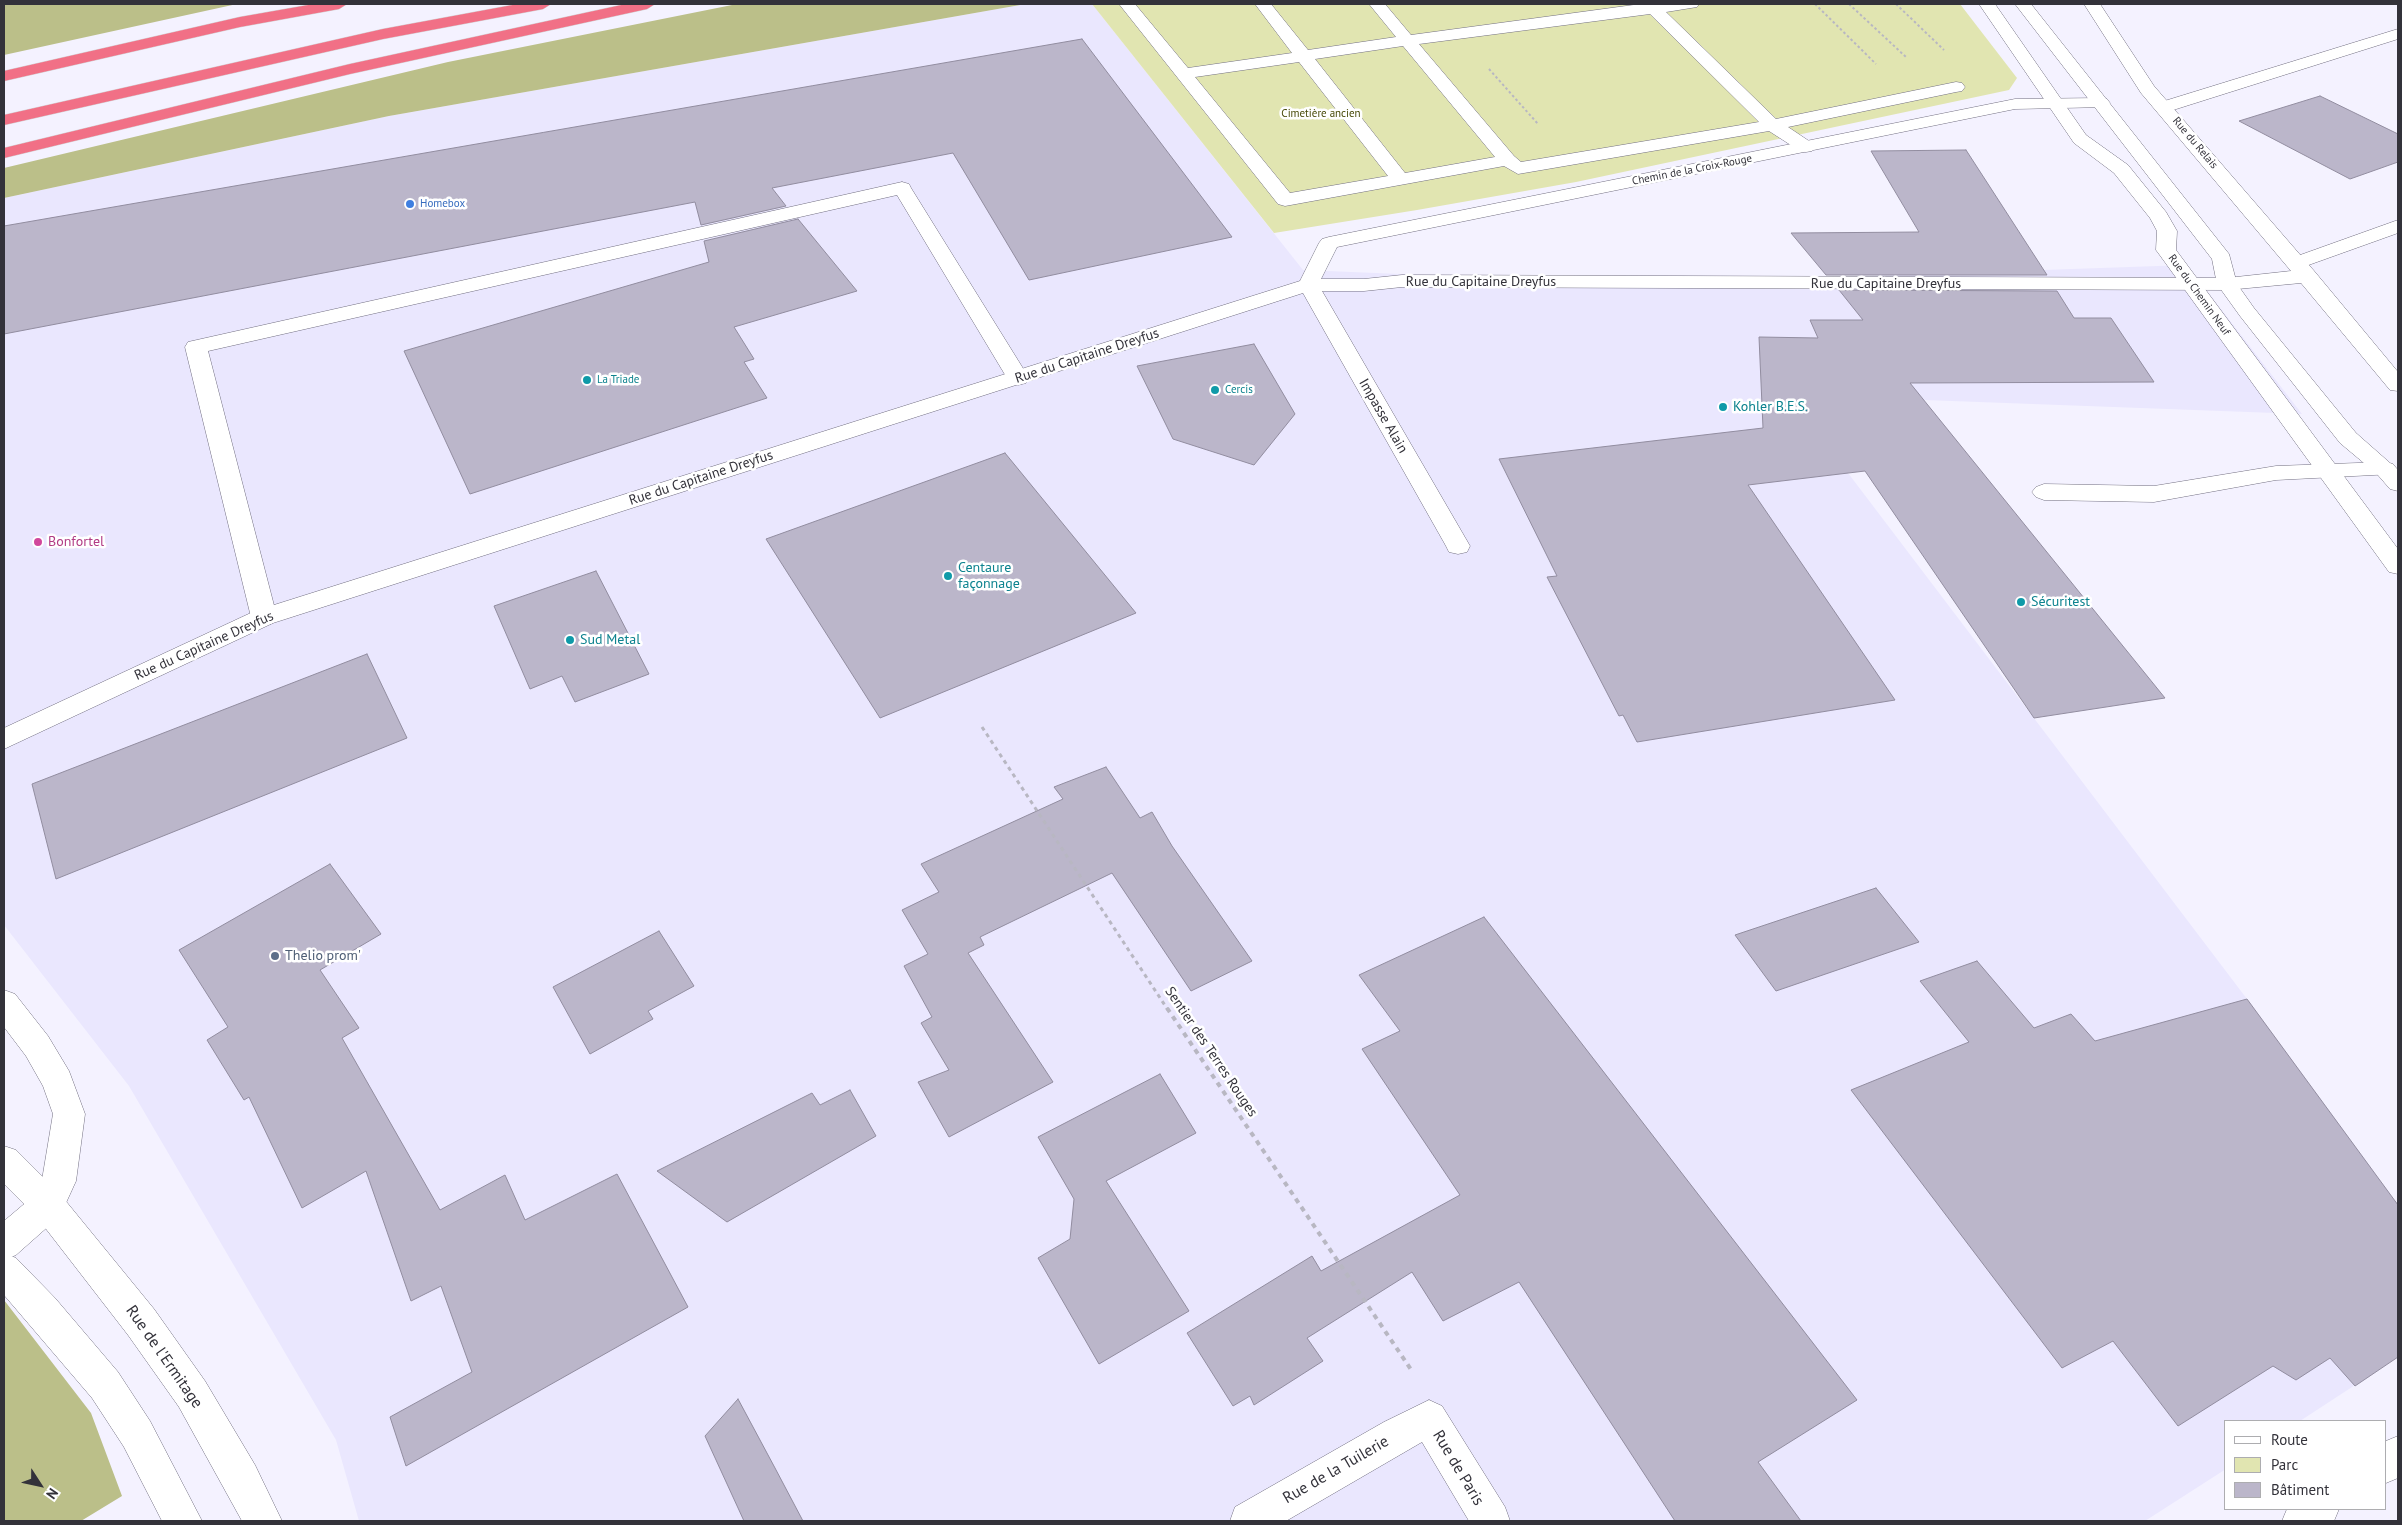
<!DOCTYPE html>
<meta charset="utf-8">
<style>
body{margin:0}
#map{position:relative;width:2402px;height:1525px;overflow:hidden;background:#f4f2ff;font-family:"PT Sans",sans-serif}
canvas{display:block}
.frame{position:absolute;inset:0;border:5px solid #33323a;pointer-events:none}
.legend{position:absolute;left:2224px;top:1420px;width:162px;height:90px;box-sizing:border-box;background:#fff;border:1px solid #adadb0;margin:0;padding:6px 9px;list-style:none;font-size:15px;color:#33323a}
.legend li{display:flex;align-items:center;gap:10px;height:25px}
.legend b{width:25px;border:1px solid #adadb0}
.north{position:absolute;left:15px;top:1460px;width:50px;height:50px;-webkit-text-stroke:4px #fff;paint-order:stroke;rotate:125deg;font-size:14px;font-weight:700;line-height:20px;text-align:center;color:#33323a}
.north::after{content:'';display:block;margin:auto;width:18px;height:22px;background:#33323a;clip-path:polygon(50% 0,100% 100%,50% 72%,0 100%)}
</style>
<div id="map">
<canvas width="2402" height="1525"></canvas>
<div class="frame"></div>
<ul class="legend">
<li><b style="height:6px;background:#fff"></b>Route</li>
<li><b style="height:14px;background:#e1e5b1"></b>Parc</li>
<li><b style="height:14px;background:#bbb6ca"></b>Bâtiment</li>
</ul>
<div class="north">N</div>
</div>
<script>
const c = document.querySelector('canvas').getContext('2d');
c.lineJoin = 'round';
function fill(path, color) { c.fillStyle = color; c.fill(path, 'evenodd'); }
const toPath = rows => new Path2D(rows.map(r => 'M' + r).join(''));
function strokePath(path, color, width, dash) { c.strokeStyle = color; c.lineWidth = width; c.lineCap = dash ? 'butt' : 'round'; c.setLineDash(dash || []); c.stroke(path); }
function write(font, color, halo, rows, align = 'center') {
  c.font = font + ' "PT Sans",sans-serif'; c.lineWidth = 5; c.setLineDash([]); c.textBaseline = 'middle'; c.strokeStyle = halo; c.fillStyle = color; for (const [text, x, y, turn = 0] of rows) {
    c.save(); c.translate(x, y); c.rotate((+turn || 0) * Math.PI / 180); c.textAlign = isNaN(turn) ? turn : align; if (halo) c.strokeText(text, 0, 0); c.fillText(text, 0, 0); c.restore();
  }
}
const built = toPath([
 [1026,4,1092,4,1303,270,1424,275,1755,277,1870,276,2187,265,2302,414,1925,400,1801,411,2247,999,2398,1205,2398,1357,2300,1421,2226,1421,2226,1469,2145,1521,359,1521,336,1440,129,1086,4,925,4,198,389,116]
]);
const green = toPath([
 [1092,4,1960,4,2017,78,2009,90,1576,182,1417,210,1274,233]
]);
const forest = toPath([
 [4,4,237,4,4,55],
 [737,4,1026,4,389,116,4,198,4,168,448,62],
 [4,1300,91,1413,122,1496,81,1521,4,1521]
]);
const building = toPath([
 [1082,39,1232,237,1029,280,953,153,772,188,786,206,701,225,695,202,4,334,4,226,1082,39],
 [2320,96,2398,134,2398,162,2350,179,2239,121,2320,96],
 [1966,150,2047,275,1826,275,1791,233,1919,232,1871,151,1966,150],
 [798,219,857,291,734,327,754,359,744,362,767,398,470,494,404,351,709,262,704,241,798,219],
 [1839,290,2057,291,2074,318,2111,318,2154,382,1910,383,2165,698,2034,718,1865,471,1748,485,1895,700,1637,742,1623,715,1619,716,1547,577,1557,576,1499,459,1763,428,1759,337,1818,338,1810,320,1863,320,1839,290],
 [1254,344,1295,414,1254,465,1173,439,1137,366,1254,344],
 [1005,453,1136,613,880,718,766,539,1005,453],
 [596,571,649,674,575,702,562,676,530,689,494,606,596,571],
 [367,654,407,738,56,879,32,784,367,654],
 [1106,767,1140,818,1152,812,1172,846,1252,961,1191,991,1112,873,980,937,984,945,968,953,1053,1082,949,1137,918,1082,949,1070,921,1023,932,1017,904,966,928,954,902,910,939,892,921,864,1063,799,1054,787,1106,767],
 [330,864,381,934,320,970,359,1028,342,1038,440,1210,505,1175,525,1220,617,1174,688,1307,406,1466,390,1417,472,1372,441,1286,411,1301,366,1171,302,1208,249,1097,244,1100,207,1040,228,1027,179,950,330,864],
 [1876,888,1919,942,1776,991,1735,935,1876,888],
 [1484,917,1857,1400,1758,1462,1801,1521,1675,1521,1519,1282,1443,1321,1412,1272,1307,1338,1323,1361,1254,1405,1250,1396,1233,1406,1187,1333,1312,1256,1321,1271,1460,1195,1362,1049,1400,1031,1359,975,1484,917],
 [659,931,694,986,648,1011,653,1019,590,1054,553,987,659,931],
 [1977,961,2034,1028,2071,1014,2095,1041,2247,999,2398,1205,2398,1357,2355,1386,2330,1358,2296,1380,2273,1366,2178,1426,2113,1341,2062,1368,1851,1090,1969,1042,1920,981,1977,961],
 [1160,1074,1196,1133,1106,1181,1189,1311,1099,1364,1038,1258,1070,1239,1074,1199,1038,1137,1160,1074],
 [850,1090,876,1136,727,1222,657,1171,812,1093,820,1105,850,1090],
 [738,1399,775,1468,803,1521,744,1521,705,1436,738,1399]
]);
const pathFar2 = toPath([
 [1815,4,1876,64],
 [1849,4,1907,58],
 [1896,4,1944,50],
 [1489,69,1538,124]
]);
const pathFar1 = toPath([
 [982,727,1168,1010]
]);
const path = toPath([
 [1167,1008,1412,1371]
]);
const service = toPath([
 [1119,4,1135,4,1188,68,1292,53,1255,4,1271,4,1308,50,1396,37,1369,4,1385,4,1411,35,1641,4,1699,4,1697,7,1666,12,1776,119,1956,82,1962,83,1965,87,1962,91,1956,92,1788,127,1812,143,1815,147,1812,151,1806,152,1800,151,1769,131,1518,174,1504,166,1285,206,1278,204,1119,4],
 [1650,14,1759,122,1521,162,1514,156,1419,44,1650,14],
 [1403,46,1495,157,1405,173,1315,59,1403,46],
 [1299,62,1388,176,1290,193,1195,77,1299,62],
 [2398,29,2398,39,2170,111,2158,111,2155,107,2158,103,2398,29],
 [902,182,909,184,911,188,1029,378,1026,383,1018,385,1010,383,1007,378,897,195,208,351,277,617,273,623,264,626,255,623,251,617,185,347,188,342,902,182],
 [2398,220,2398,233,2303,267,2296,269,2289,267,2286,263,2289,259,2398,220],
 [2385,462,2393,464,2397,469,2393,474,2276,480,2154,502,2044,500,2036,497,2032,492,2036,487,2044,484,2154,486,2276,466,2385,462]
]);
const minor = toPath([
 [2084,4,2100,4,2154,86,2315,272,2398,372,2398,391,2390,390,2301,283,2227,290,1402,287,1364,291,1322,291,1470,546,1467,552,1458,554,1449,552,1446,546,1303,293,273,623,4,749,4,728,255,611,1300,281,1319,243,1322,239,1329,237,2015,99,2101,98,2107,99,2110,103,2107,107,2015,109,1337,247,1321,279,1364,279,1402,275,2227,278,2291,271,2141,93,2084,4],
 [4,990,15,994,48,1036,69,1071,85,1114,76,1181,60,1216,16,1255,4,1260,4,1221,36,1194,42,1180,53,1114,43,1086,26,1056,4,1027,4,990],
 [1429,1400,1442,1406,1505,1507,1510,1521,1469,1521,1422,1442,1286,1521,1230,1521,1235,1507,1384,1422,1429,1400]
]);
const tertiary = toPath([
 [1979,4,1995,4,2086,135,2128,165,2166,212,2177,231,2176,250,2398,549,2398,574,2389,572,2159,254,2156,250,2157,231,2150,218,2114,173,2074,143,1979,4],
 [2015,4,2031,4,2229,254,2237,284,2254,308,2356,433,2398,470,2398,491,2390,489,2377,474,2340,443,2240,316,2217,284,2212,259,2015,4],
 [4,1146,16,1150,60,1194,154,1309,205,1381,255,1465,282,1521,242,1521,179,1407,128,1335,36,1216,4,1184,4,1146],
 [4,1253,16,1258,55,1298,118,1372,150,1421,202,1521,162,1521,124,1447,92,1398,4,1295,4,1253]
]);
const secondary = toPath([
 [2398,1436,2398,1478,2386,1483,2386,1441,2398,1436],
 [2287,1509,2339,1509,2334,1521,2282,1521,2287,1509]
]);
const motorway = toPath([
 [314,4,347,4,339,9,240,27,4,81,4,71,240,17,314,4],
 [518,4,551,4,543,9,383,39,4,125,4,115,383,29,518,4],
 [626,4,655,4,647,9,350,74,4,158,4,148,350,64,626,4]
]);
const markers = [
 [410,204,5,"#3f7fe0"],
 [587,380,5,"#0f9aa8"],
 [1215,390,5,"#0f9aa8"],
 [1723,407,5,"#0f9aa8"],
 [38,542,5,"#d1479c"],
 [948,576,5,"#0f9aa8"],
 [2021,602,5,"#0f9aa8"],
 [570,640,5,"#0f9aa8"],
 [275,956,5,"#5c6f8a"]
];
const farParknames = [
 ["Cimetière ancien",1321,114]
];
const farStreetnames = [
 ["Rue du Relais",2195,143,50],
 ["Chemin de la Croix-Rouge",1692,170,-11],
 ["Rue du Chemin Neuf",2199,295,54]
];
const farShopnames = [
 ["Homebox",420,204]
];
const farCulturenames = [
 ["La Triade",597,380],
 ["Cercis",1225,390]
];
const streetNames = [
 ["Rue du Capitaine Dreyfus",1481,282],
 ["Rue du Capitaine Dreyfus",1886,284],
 ["Rue du Capitaine Dreyfus",1087,356,-18],
 ["Impasse Alain",1383,416,60],
 ["Rue du Capitaine Dreyfus",701,478,-18],
 ["Rue du Capitaine Dreyfus",204,646,-24],
 ["Sentier des Terres Rouges",1211,1052,56]
];
const cultureNames = [
 ["Kohler B.E.S.",1733,407],
 ["Centaure",958,568],
 ["façonnage",958,584],
 ["Sécuritest",2031,602],
 ["Sud Metal",580,640]
];
const hotelNames = [
 ["Bonfortel",48,542]
];
const serviceNames = [
 ["Thelio prom'",285,956]
];
const nearStreetnames = [
 ["Rue de l'Ermitage",164,1357,55],
 ["Rue de Paris",1458,1468,59],
 ["Rue de la Tuilerie",1336,1470,-30]
];
fill(built, '#eae7fe');
fill(green, '#e1e5b1');
fill(forest, '#bbbf89');
fill(building, '#bbb6ca');
strokePath(building, '#928da0', 1);
strokePath(service, '#737082', 1);
strokePath(minor, '#737082', 1);
strokePath(tertiary, '#737082', 1);
strokePath(secondary, '#737082', 1);
strokePath(motorway, '#d2d2d4', 1);
strokePath(pathFar2, '#b8b7c2', 2, [2.5, 2.5]);
strokePath(pathFar1, '#b8b7c2', 3, [4, 4]);
strokePath(path, '#b8b7c2', 4, [5, 5]);
fill(service, '#fff');
fill(minor, '#fff');
fill(tertiary, '#fff');
fill(secondary, '#fff');
fill(motorway, '#f17086');
for (const [x, y, r, color] of markers) { const dot = new Path2D(); dot.arc(x, y, r, 0, 2 * Math.PI); c.fillStyle = color; c.fill(dot); strokePath(dot, '#fff', 2); }
write('11px', '#484a09', '#fff', farParknames);
write('11px', '#33323a', '#fff', farStreetnames);
write('11px', '#366cbe', '#fff', farShopnames, 'left');
write('11px', '#0d838f', '#fff', farCulturenames, 'left');
write('14px', '#33323a', '#fff', streetNames);
write('14px', '#0d838f', '#fff', cultureNames, 'left');
write('14px', '#b23c85', '#fff', hotelNames, 'left');
write('14px', '#4e5e75', '#fff', serviceNames, 'left');
write('16px', '#33323a', '#fff', nearStreetnames);
</script>
